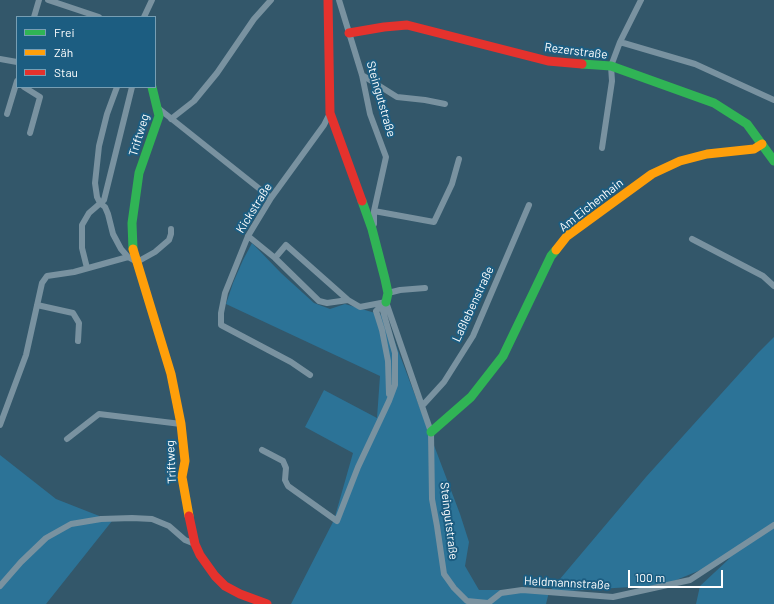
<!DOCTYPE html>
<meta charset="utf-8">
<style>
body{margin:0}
#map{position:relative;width:774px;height:604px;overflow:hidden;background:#33576a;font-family:Barlow,sans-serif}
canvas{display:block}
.legend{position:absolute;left:16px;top:16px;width:140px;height:72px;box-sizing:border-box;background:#1c5d81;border:1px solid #779eb3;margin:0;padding:5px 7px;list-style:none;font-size:12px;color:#fff}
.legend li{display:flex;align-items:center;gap:8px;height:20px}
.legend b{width:20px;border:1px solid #779eb3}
.scale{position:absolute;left:628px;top:570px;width:95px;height:18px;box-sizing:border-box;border:2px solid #fff;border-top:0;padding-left:5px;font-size:12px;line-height:14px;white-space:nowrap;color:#fff;-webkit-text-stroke:3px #1c5d81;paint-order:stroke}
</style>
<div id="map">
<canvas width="774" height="604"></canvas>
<ul class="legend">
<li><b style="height:5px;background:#30b455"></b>Frei</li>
<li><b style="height:5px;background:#ff9f0a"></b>Zäh</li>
<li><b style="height:5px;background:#e5322d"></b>Stau</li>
</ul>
<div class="scale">100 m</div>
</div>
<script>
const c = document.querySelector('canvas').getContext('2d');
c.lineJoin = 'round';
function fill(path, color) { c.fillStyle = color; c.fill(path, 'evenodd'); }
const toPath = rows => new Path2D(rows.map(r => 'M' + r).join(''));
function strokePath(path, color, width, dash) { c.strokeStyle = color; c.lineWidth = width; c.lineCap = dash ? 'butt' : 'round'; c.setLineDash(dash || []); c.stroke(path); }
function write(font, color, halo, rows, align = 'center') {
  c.font = font + ' Barlow,sans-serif'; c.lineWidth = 4; c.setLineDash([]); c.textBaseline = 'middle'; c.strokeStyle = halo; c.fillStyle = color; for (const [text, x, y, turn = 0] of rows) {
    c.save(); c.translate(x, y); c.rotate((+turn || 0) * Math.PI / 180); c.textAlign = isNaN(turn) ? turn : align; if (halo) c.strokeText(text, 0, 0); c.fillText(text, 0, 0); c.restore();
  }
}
const green = toPath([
 [252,243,281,273,314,303,330,309,345,304,385,316,460,514,469,542,465,566,479,590,522,590,549,592,646,477,758,353,774,337,774,604,696,604,700,586,730,558,664,585,549,592,546,604,291,604,334,520,353,453,305,427,324,390,377,418,380,376,226,304,233,283,243,260],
 [0,455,56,499,112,521,46,604,0,604]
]);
const street = toPath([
 [48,0,99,17],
 [339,0,362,75,370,114,386,157,374,211,374,224,372,228],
 [34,17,39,0],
 [144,17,152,0],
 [620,42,695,64,774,100],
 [0,59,17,62],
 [362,75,397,97,425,100,445,104],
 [24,87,40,97,30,133],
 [117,87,107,114,99,146,95,183,97,197,100,203,105,207,108,214,113,234,121,249,128,257,137,262,155,252,169,240,171,234,171,229],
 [158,108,271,198],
 [7,114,17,81],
 [171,119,194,101,217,73,254,19,271,0],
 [602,148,612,81,611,66,620,42,641,0],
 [374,211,434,222,452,184,459,159],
 [248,236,275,258,319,301,327,303,348,300],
 [692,239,763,276,774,286],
 [275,258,286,245,348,300,360,307,386,302],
 [87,268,82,248,82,225,89,213,104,200,132,87],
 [388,293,400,290,425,288],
 [386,302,431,432,432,499,437,526,444,574,454,588,467,601,488,603],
 [385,303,376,311,382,330,388,361,389,394],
 [37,305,73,313,79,323,78,341],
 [310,375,291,362,221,325,221,313,225,293,248,236,271,198,324,125,330,113],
 [423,405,444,382,473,336,529,205],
 [0,425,26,355,42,283,47,276,74,272,128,257],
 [67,439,99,414,181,424],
 [262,450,283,461,286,468,285,480,288,486,337,521,358,467,389,401,395,385,395,353,383,311,386,302],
 [0,586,21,562,46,538,71,524,101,519,132,518,152,519,169,526,185,540,195,544],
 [487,604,501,593,522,590,613,597,690,580,774,525]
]);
const fast = toPath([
 [582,64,611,66,714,103,747,124,774,161],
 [362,201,372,229,385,279,388,293,386,302],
 [133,249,132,223,139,173,159,116,152,87],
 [431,432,471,397,503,356,551,256,556,250]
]);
const slow = toPath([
 [133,249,171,374,181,424,185,461,182,477,189,516],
 [556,250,567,236,652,174,680,161,707,154,754,149,762,144]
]);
const jam = toPath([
 [328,0,330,113,362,201],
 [349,33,384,27,407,25,548,61,582,64],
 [189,516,195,544,200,555,215,576,225,586,240,594,267,604]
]);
const streetNames = [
 ["Rezerstraße",576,51,7],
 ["Steingutstraße",381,99,74],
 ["Triftweg",139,135,-73],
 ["Am Eichenhain",591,205,-38],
 ["Kickstraße",254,208,-58],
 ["Laßlebenstraße",473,304,-65],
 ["Triftweg",171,462,-93],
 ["Steingutstraße",449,521,83],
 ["Heldmannstraße",567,583,3]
];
fill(green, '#2c7397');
strokePath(street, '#7992a0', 6);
strokePath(fast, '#30b455', 9);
strokePath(slow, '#ff9f0a', 9);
strokePath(jam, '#e5322d', 9);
write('12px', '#fff', '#1c5d81', streetNames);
</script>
